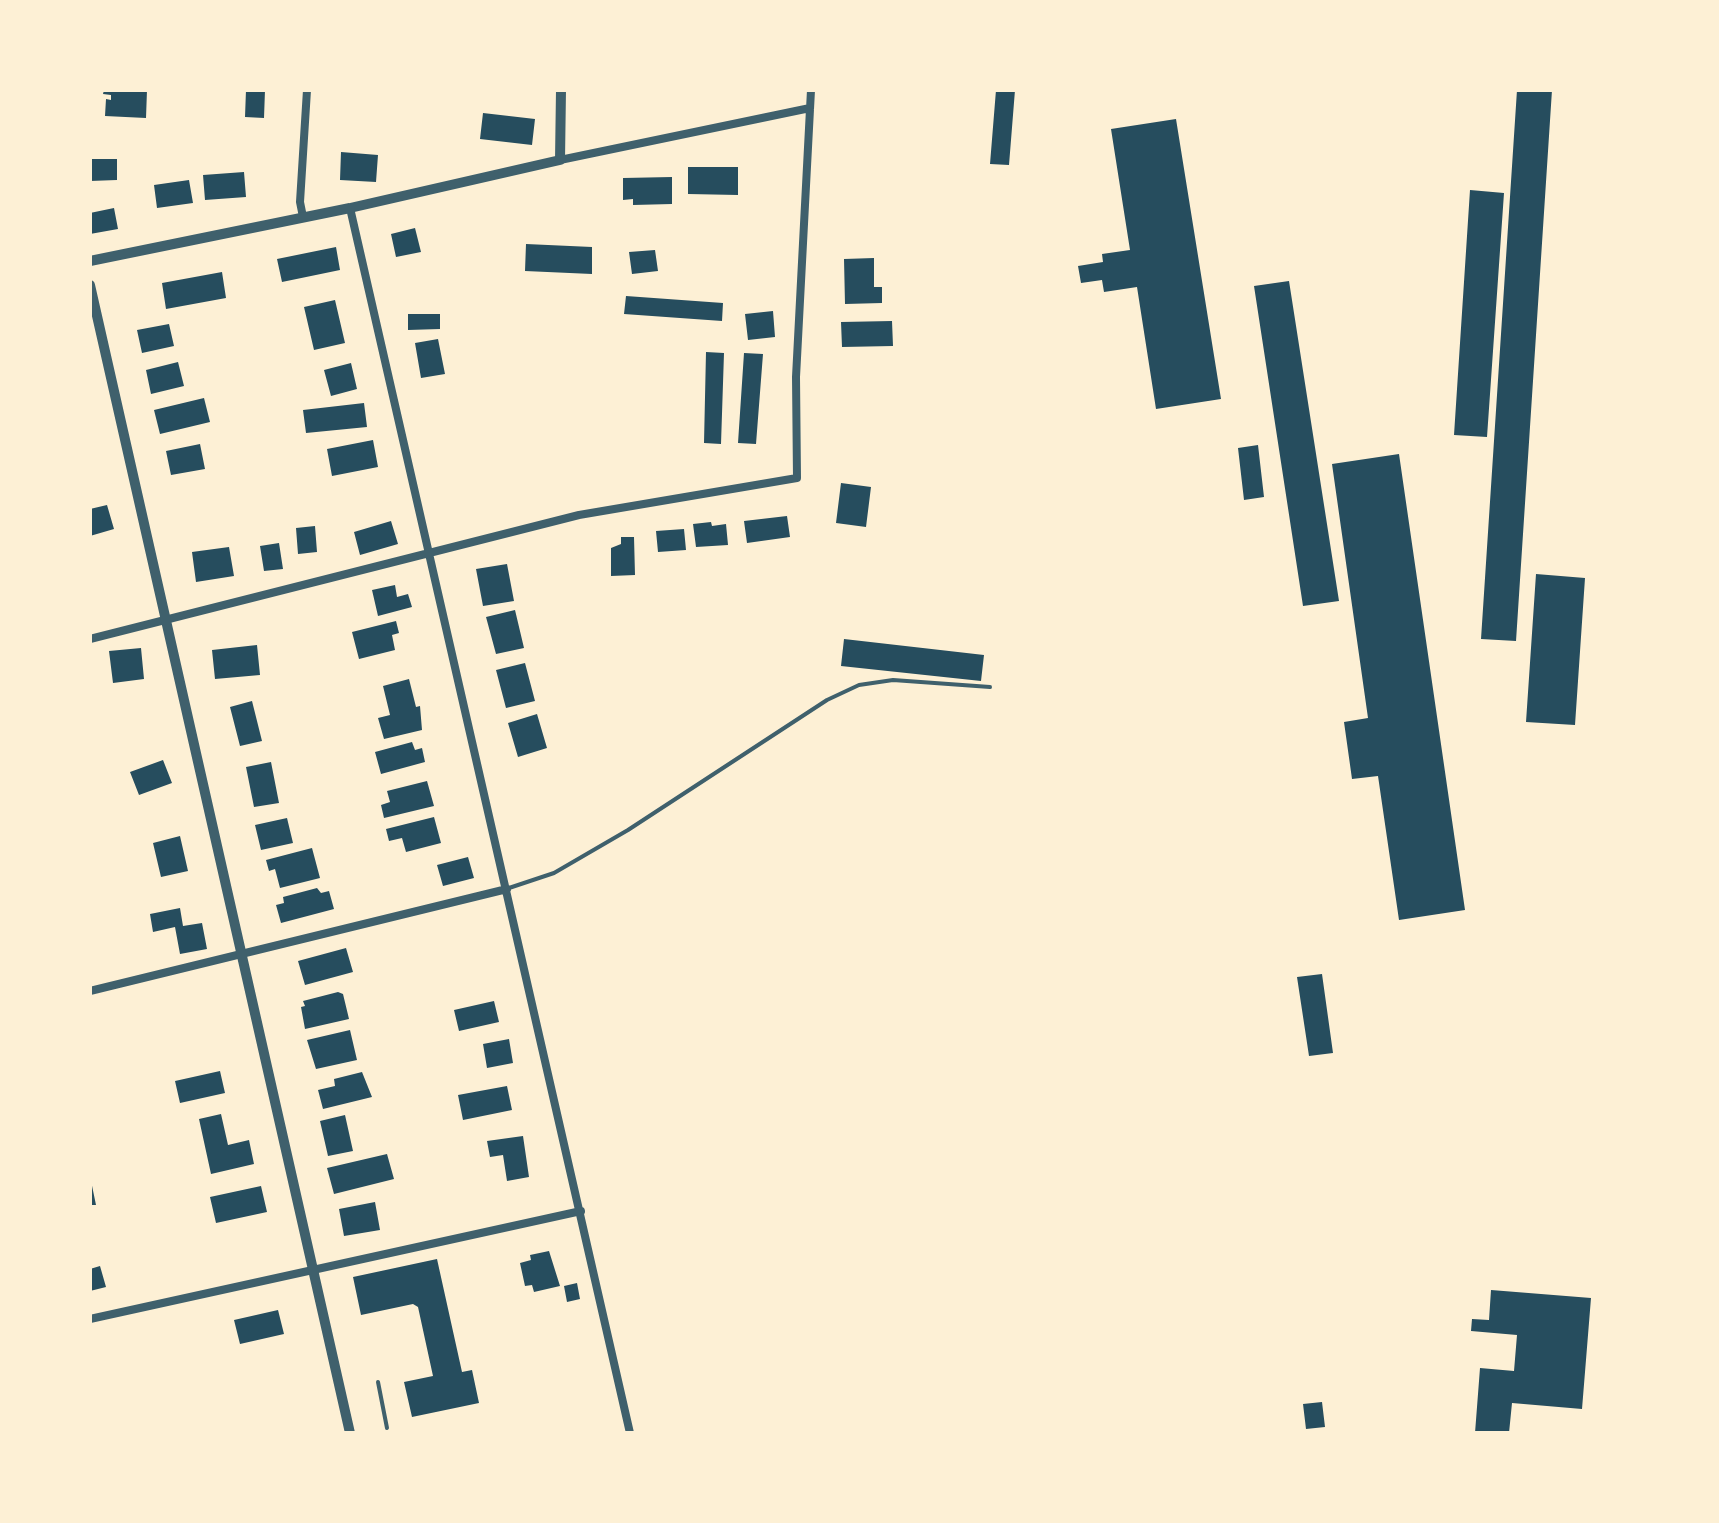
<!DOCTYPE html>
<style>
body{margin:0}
#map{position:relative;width:1719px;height:1523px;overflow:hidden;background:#fdf0d5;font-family:"DM Sans",sans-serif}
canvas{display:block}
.frame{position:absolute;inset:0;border:92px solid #fdf0d5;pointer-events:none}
</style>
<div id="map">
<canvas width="1719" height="1523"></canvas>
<div class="frame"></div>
</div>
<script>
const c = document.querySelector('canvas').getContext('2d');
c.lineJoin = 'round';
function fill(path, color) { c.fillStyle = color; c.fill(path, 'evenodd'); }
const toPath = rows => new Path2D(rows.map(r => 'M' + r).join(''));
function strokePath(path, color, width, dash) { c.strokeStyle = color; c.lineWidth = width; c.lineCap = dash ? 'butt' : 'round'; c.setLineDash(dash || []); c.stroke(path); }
const building = toPath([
 [104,90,147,90,146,118,105,116,106,99,111,100,111,95,103,94],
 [246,90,265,90,264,118,245,117],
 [996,90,1015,90,1009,165,990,164],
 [1517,90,1552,90,1516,641,1481,639],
 [483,113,535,119,532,145,480,139],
 [1176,119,1221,399,1156,409,1137,287,1104,292,1102,280,1081,283,1078,266,1103,262,1102,254,1130,250,1111,129],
 [341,152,378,155,376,182,340,180],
 [90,159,117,159,117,180,90,181],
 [688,167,738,167,738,195,688,194],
 [244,172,246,197,205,200,203,175],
 [672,177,672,204,633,205,633,199,623,200,623,178],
 [189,180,193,203,157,208,154,185],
 [1470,190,1504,193,1487,437,1454,435],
 [114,208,118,229,90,234,90,213],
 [415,228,421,252,396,257,391,234],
 [526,244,592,247,592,274,525,271],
 [336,247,340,270,282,282,277,259],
 [655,250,658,271,632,274,629,252],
 [874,258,874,287,882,287,882,303,845,304,844,259],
 [222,272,226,298,166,309,162,283],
 [1289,281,1339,601,1303,606,1254,286],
 [626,296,723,303,722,321,624,314],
 [335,300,345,343,314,350,304,307],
 [773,311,775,337,748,340,745,314],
 [408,314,440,314,440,329,408,330],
 [892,321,893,346,842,347,841,322],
 [169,324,174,346,142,353,137,330],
 [438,339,445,374,421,378,415,343],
 [706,352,724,353,721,444,704,443],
 [744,353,763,354,756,444,738,443],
 [178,362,184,386,151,394,146,370],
 [351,363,357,389,331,396,324,370],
 [204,398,210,422,160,434,154,410],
 [364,403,367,427,306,433,303,410],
 [373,440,378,467,332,476,327,449],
 [200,444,205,469,171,475,166,451],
 [1258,445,1264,497,1244,500,1238,448],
 [1399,454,1465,910,1399,920,1378,776,1352,779,1344,722,1368,718,1332,464],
 [841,483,871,487,866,527,836,523],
 [107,505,114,529,90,536,90,509],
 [787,516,790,537,747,543,744,521],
 [391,521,398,544,360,555,354,532],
 [711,522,712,526,726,524,728,545,696,547,693,524],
 [315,526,317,552,298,554,296,528],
 [684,529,686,550,658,552,656,531],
 [621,537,634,537,635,575,611,576,611,548,621,544],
 [279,543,283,569,264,571,260,546],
 [229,547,234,576,196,582,192,552],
 [507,564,514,601,483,606,476,569],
 [1536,574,1585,578,1575,725,1526,722],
 [395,585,397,597,408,594,412,607,378,616,372,590],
 [515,610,524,648,496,654,486,617],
 [396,621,399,633,392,635,395,650,359,659,352,632],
 [844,639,984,655,981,681,841,666],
 [257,645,260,675,215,679,212,650],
 [141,648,144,679,113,683,109,651],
 [525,663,535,701,506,708,496,670],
 [409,679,416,707,420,706,422,730,384,739,378,718,390,715,383,686],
 [252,701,262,741,240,746,230,707],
 [537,714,547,748,518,757,508,723],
 [412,742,415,750,422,748,425,762,381,774,375,752],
 [163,760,172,783,139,795,130,772],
 [271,762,279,803,254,807,246,767],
 [427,781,434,806,384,818,381,805,390,802,387,791],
 [434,817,441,843,406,852,402,838,389,841,386,829],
 [287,818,293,843,261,850,255,825],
 [180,836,188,871,161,877,153,843],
 [312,848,320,878,280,888,275,869,269,871,266,860],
 [468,857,474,878,443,886,437,865],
 [317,888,321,893,329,891,334,909,281,923,276,905,284,903,283,897],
 [180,908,183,926,202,923,207,949,180,954,175,927,153,932,150,914],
 [346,948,353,972,305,985,298,961],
 [1322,974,1333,1053,1309,1056,1297,977],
 [338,992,343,994,349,1019,305,1029,301,1007,305,1006,303,1001],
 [494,1001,499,1022,459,1031,454,1010],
 [350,1030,357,1060,316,1069,307,1040],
 [509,1039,513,1063,487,1068,483,1044],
 [220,1071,225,1093,180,1103,175,1081],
 [362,1072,372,1097,323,1109,318,1090,335,1086,334,1079],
 [507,1086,512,1110,463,1120,458,1095],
 [221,1114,228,1145,249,1140,254,1164,211,1174,199,1119],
 [345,1115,353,1151,328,1156,320,1121],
 [523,1136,529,1177,507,1181,503,1155,490,1157,487,1141],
 [387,1154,394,1179,334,1194,327,1168],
 [90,1176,96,1205,90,1205],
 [261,1186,267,1212,216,1223,210,1197],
 [375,1202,380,1230,344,1236,339,1209],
 [549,1251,560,1286,534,1292,532,1285,525,1286,520,1263,531,1260,530,1255],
 [437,1259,462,1372,472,1370,479,1403,412,1417,404,1382,433,1376,418,1307,413,1304,361,1315,353,1277],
 [100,1266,106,1287,90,1291,90,1269],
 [577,1283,580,1299,567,1302,564,1286],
 [1491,1290,1591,1298,1582,1409,1512,1403,1509,1433,1475,1433,1480,1368,1514,1371,1517,1335,1471,1331,1472,1319,1489,1320],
 [278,1310,284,1334,240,1344,234,1320],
 [1322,1402,1325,1427,1306,1429,1303,1404]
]);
const service = toPath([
 [509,888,554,873,628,830,827,700,859,685,893,680,990,687],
 [378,1382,387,1428]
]);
const minor = toPath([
 [560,160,810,108],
 [350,208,630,1433],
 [303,217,300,202,307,90],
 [90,639,579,515,797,478,796,377,811,90],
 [90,991,507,889],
 [90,1319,581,1211]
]);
const tertiary = toPath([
 [90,261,350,208,560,160,561,90],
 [90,285,350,1433]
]);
fill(building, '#264d5e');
strokePath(service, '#3f606c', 4);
strokePath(minor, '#3f606c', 8);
strokePath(tertiary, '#3f606c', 10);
</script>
